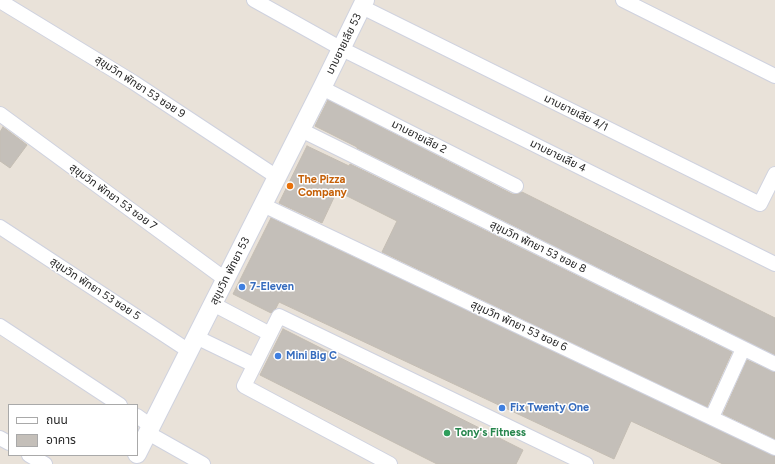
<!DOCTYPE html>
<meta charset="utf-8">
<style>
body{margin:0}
#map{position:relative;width:775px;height:464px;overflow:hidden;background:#e9e2d9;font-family:Figtree,"Noto Sans Thai",sans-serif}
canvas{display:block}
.legend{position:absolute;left:8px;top:404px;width:130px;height:52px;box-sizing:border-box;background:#fff;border:1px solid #a9a9a9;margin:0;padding:5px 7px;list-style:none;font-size:12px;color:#272727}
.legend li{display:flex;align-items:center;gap:8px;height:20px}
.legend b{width:20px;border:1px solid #a9a9a9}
</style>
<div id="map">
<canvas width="775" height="464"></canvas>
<ul class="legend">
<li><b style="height:5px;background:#fff"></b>ถนน</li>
<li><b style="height:11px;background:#c4bfb9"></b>อาคาร</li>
</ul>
</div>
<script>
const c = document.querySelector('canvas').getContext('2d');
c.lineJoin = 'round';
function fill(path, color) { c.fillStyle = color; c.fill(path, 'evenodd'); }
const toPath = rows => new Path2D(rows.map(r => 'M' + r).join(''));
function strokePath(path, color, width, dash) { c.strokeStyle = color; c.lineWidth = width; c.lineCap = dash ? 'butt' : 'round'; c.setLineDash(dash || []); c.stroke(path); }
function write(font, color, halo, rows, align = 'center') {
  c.font = font + ' Figtree,"Noto Sans Thai",sans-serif'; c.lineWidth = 3; c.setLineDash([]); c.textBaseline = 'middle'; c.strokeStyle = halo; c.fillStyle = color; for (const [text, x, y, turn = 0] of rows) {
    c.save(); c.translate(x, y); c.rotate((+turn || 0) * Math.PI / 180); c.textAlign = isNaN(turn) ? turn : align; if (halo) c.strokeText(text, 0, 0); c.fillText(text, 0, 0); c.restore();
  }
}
const building = toPath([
 [328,100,512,194,517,194,522,192,775,318,775,355,357,148,357,147,315,126,328,100],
 [3,127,27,145,10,168,0,161,0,132,3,127],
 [307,146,349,166,350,164,732,352,707,407,382,252,397,221,337,191,322,223,279,203,307,146],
 [271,218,775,456,775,464,723,464,631,421,614,459,279,302,276,308,271,313,233,294,271,218],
 [283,329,523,450,516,464,437,464,260,375,283,329],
 [747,360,775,372,775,439,723,414,747,360]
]);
const minor = toPath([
 [254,0,342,49,775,264],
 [623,0,775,76],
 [0,1,133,82,277,177],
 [362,7,760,204,775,174],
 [322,88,516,186],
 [0,114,225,279],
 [301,130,775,364],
 [263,205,775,448],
 [0,227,189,351],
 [213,304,270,334],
 [0,326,120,405],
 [196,337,254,365],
 [137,416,151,426],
 [712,417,743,349],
 [148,433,203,464],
 [0,438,9,443],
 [29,455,45,464],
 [390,464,244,386,279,316,586,464]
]);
const tertiary = toPath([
 [137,454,322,88,365,0]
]);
const markers = [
 [290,186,4,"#e8710a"],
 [242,287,4,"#3f7fe0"],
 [278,356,4,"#3f7fe0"],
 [502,408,4,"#3f7fe0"],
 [447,433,4,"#2e9e5b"]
];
const streetNames = [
 ["มาบยายเลีย 53",344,44,-64],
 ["สุขุมวิท พัทยา 53 ซอย 9",140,87,33],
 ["มาบยายเลีย 4/1",576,113,26],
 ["มาบยายเลีย 2",419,137,27],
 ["มาบยายเลีย 4",558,156,26],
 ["สุขุมวิท พัทยา 53 ซอย 7",113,197,36],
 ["สุขุมวิท พัทยา 53 ซอย 8",538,247,26],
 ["สุขุมวิท พัทยา 53",230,271,-63],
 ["สุขุมวิท พัทยา 53 ซอย 5",95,289,33],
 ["สุขุมวิท พัทยา 53 ซอย 6",519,326,25]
];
const foodNames = [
 ["The Pizza",298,180],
 ["Company",298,193]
];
const shopNames = [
 ["7-Eleven",250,287],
 ["Mini Big C",286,356],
 ["Fix Twenty One",510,408]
];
const leisureNames = [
 ["Tony's Fitness",455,433]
];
fill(building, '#c4bfb9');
strokePath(building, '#c4bdb3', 1);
strokePath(minor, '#cfd2df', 16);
strokePath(tertiary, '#cfd2df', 20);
strokePath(minor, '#fff', 14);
strokePath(tertiary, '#fff', 18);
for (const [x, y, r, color] of markers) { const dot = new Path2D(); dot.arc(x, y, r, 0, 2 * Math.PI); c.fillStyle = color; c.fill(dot); strokePath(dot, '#fff', 1.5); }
write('11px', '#272727', '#fff', streetNames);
write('bold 11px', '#c56008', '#fff', foodNames, 'left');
write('bold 11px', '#366cbe', '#fff', shopNames, 'left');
write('bold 11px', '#27864d', '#fff', leisureNames, 'left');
</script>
